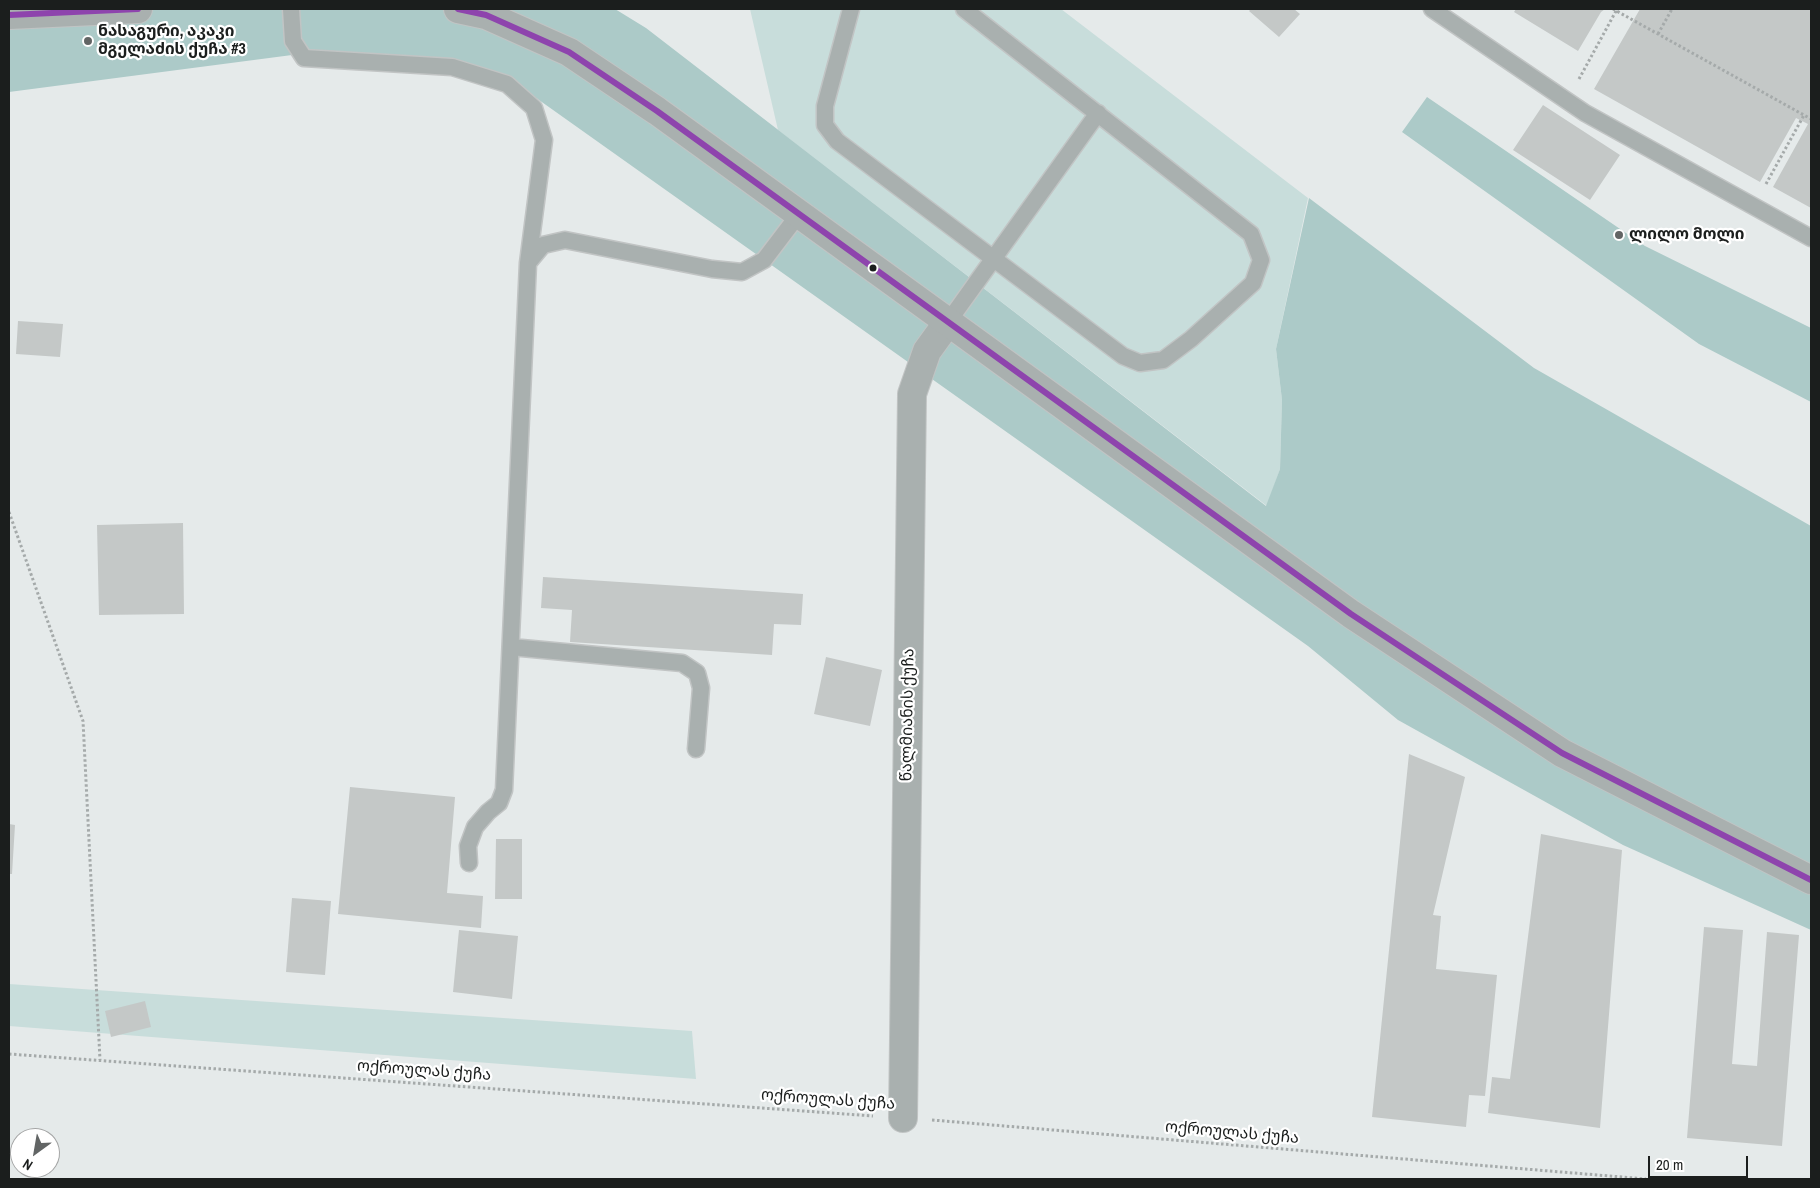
<!DOCTYPE html>
<meta charset="utf-8">
<style>
body{margin:0}
#map{position:relative;width:1820px;height:1188px;overflow:hidden;background:#e5eaea;font-family:"Archivo Narrow",sans-serif}
canvas{display:block}
.frame{position:absolute;inset:0;border:10px solid #1b1e1d;pointer-events:none}
.north{position:absolute;left:10px;top:1128px;width:50px;height:50px;box-sizing:border-box;background:#fff;border:1px solid #a4a5a5;border-radius:50%;rotate:212deg;font-size:14px;font-weight:700;line-height:20px;text-align:center;color:#1b1e1d}
.north::after{content:'';display:block;margin:auto;width:18px;height:22px;background:#626565;clip-path:polygon(50% 0,100% 100%,50% 72%,0 100%)}
.scale{position:absolute;left:1648px;top:1156px;width:100px;height:22px;box-sizing:border-box;border:2px solid #1b1e1d;border-top:0;padding-left:6px;font-size:15px;line-height:18px;white-space:nowrap;color:#1b1e1d;-webkit-text-stroke:4px #fff;paint-order:stroke}
</style>
<div id="map">
<canvas width="1820" height="1188"></canvas>
<div class="frame"></div>
<div class="north">N</div>
<div class="scale">20 m</div>
</div>
<script>
const c = document.querySelector('canvas').getContext('2d');
c.lineJoin = 'round';
function fill(path, color) { c.fillStyle = color; c.fill(path, 'evenodd'); }
const toPath = rows => new Path2D(rows.map(r => 'M' + r).join(''));
function strokePath(path, color, width, dash) { c.strokeStyle = color; c.lineWidth = width; c.lineCap = dash ? 'butt' : 'round'; c.setLineDash(dash || []); c.stroke(path); }
function write(font, color, halo, rows, align = 'center') {
  c.font = font + ' "Archivo Narrow","Noto Sans Georgian",sans-serif'; c.lineWidth = 4.5; c.setLineDash([]); c.textBaseline = 'middle'; c.strokeStyle = halo; c.fillStyle = color; for (const [text, x, y, turn = 0] of rows) {
    c.save(); c.translate(x, y); c.rotate((+turn || 0) * Math.PI / 180); c.textAlign = isNaN(turn) ? turn : align; if (halo) c.strokeText(text, 0, 0); c.fillText(text, 0, 0); c.restore();
  }
}
const green = toPath([
 [750,9,1061,9,1308,198,1276,349,1282,400,1280,469,1267,506,778,130],
 [9,984,692,1031,696,1079,9,1026]
]);
const forest = toPath([
 [9,9,615,9,646,28,1266,506,1280,469,1282,400,1276,349,1309,198,1534,368,1811,526,1811,930,1623,845,1398,720,1308,646,508,78,440,61,292,55,9,92],
 [1427,97,1645,246,1811,328,1811,402,1699,344,1402,132]
]);
const building = toPath([
 [1251,9,1294,9,1300,14,1279,37,1249,11],
 [1516,9,1605,9,1601,12,1578,51,1514,12],
 [1640,9,1811,9,1811,208,1773,187,1808,124,1796,118,1760,182,1594,89],
 [1543,105,1620,155,1590,200,1513,150],
 [18,321,63,324,60,357,16,354],
 [183,523,184,614,99,615,97,525],
 [543,577,803,594,801,625,774,624,772,655,570,642,572,610,541,608],
 [826,657,882,670,870,726,814,714],
 [1409,754,1465,777,1433,915,1441,916,1436,969,1497,975,1485,1096,1469,1095,1466,1127,1372,1117],
 [350,787,455,797,447,893,483,896,481,928,338,914],
 [9,824,15,825,12,874,9,874],
 [1541,834,1622,850,1600,1128,1488,1113,1492,1077,1510,1079],
 [496,839,522,839,522,899,495,899],
 [292,898,331,901,325,975,286,972],
 [1704,927,1743,930,1732,1064,1757,1066,1767,932,1799,935,1782,1146,1687,1138],
 [459,930,518,936,512,999,453,992],
 [145,1001,151,1027,111,1037,105,1011]
]);
const path = toPath([
 [1613,9,1811,119],
 [1658,34,1672,9],
 [1579,79,1616,11,1615,9],
 [1766,184,1804,115],
 [9,512,83,721,100,1060],
 [9,1054,873,1116],
 [932,1120,1646,1179]
]);
const service = toPath([
 [291,9,293,41,304,58,452,67,507,84,534,108,544,140,528,263],
 [851,9,825,106,825,125,837,141,1123,356,1140,363,1163,360,1191,339,1253,283,1261,260,1251,234,964,9],
 [1432,9,1585,113,1811,238],
 [948,322,1098,113],
 [511,647,682,663,697,673,701,688,696,749],
 [469,863,468,846,475,827,488,812,499,803,504,790,528,263,543,245,565,240,712,269,742,272,764,260,799,214]
]);
const minor = toPath([
 [903,1118,912,394,927,351,948,322]
]);
const tertiary = toPath([
 [458,9,486,15,569,52,657,111,1351,614,1562,753,1811,880],
 [9,15,138,9]
]);
const bus1 = toPath([
 [458,9,486,15,569,52,657,111,1351,614,1562,753,1811,880],
 [9,15,138,9]
]);
const markers = [
 [88,41,5,"#626565"],
 [1619,235,5,"#626565"],
 [873,268,4.5,"#1b1e1d"]
];
const poiNames = [
 ["ნასაგური, აკაკი",98,32],
 ["მგელაძის ქუჩა #3",98,50],
 ["ლილო მოლი",1629,235]
];
const streetNames = [
 ["წალმიანის ქუჩა",908,715,-89],
 ["ოქროულას ქუჩა",424,1071,4],
 ["ოქროულას ქუჩა",828,1100,4],
 ["ოქროულას ქუჩა",1232,1133,5]
];
fill(green, '#c8dddb');
fill(forest, '#accac8');
fill(building, '#c4c8c7');
strokePath(service, '#c1c4c4', 19);
strokePath(minor, '#c1c4c4', 30);
strokePath(tertiary, '#c1c4c4', 30);
strokePath(path, '#a5aaaa', 3, [2.5, 2.5]);
strokePath(service, '#a9b0af', 16);
strokePath(minor, '#a9b0af', 28);
strokePath(tertiary, '#a9b0af', 28);
strokePath(bus1, '#8e44ad', 6);
for (const [x, y, r, color] of markers) { const dot = new Path2D(); dot.arc(x, y, r, 0, 2 * Math.PI); c.fillStyle = color; c.fill(dot); strokePath(dot, '#fff', 2); }
write('bold 16px', '#1b1e1d', '#fff', poiNames, 'left');
write('16px', '#1b1e1d', '#fff', streetNames);
</script>
